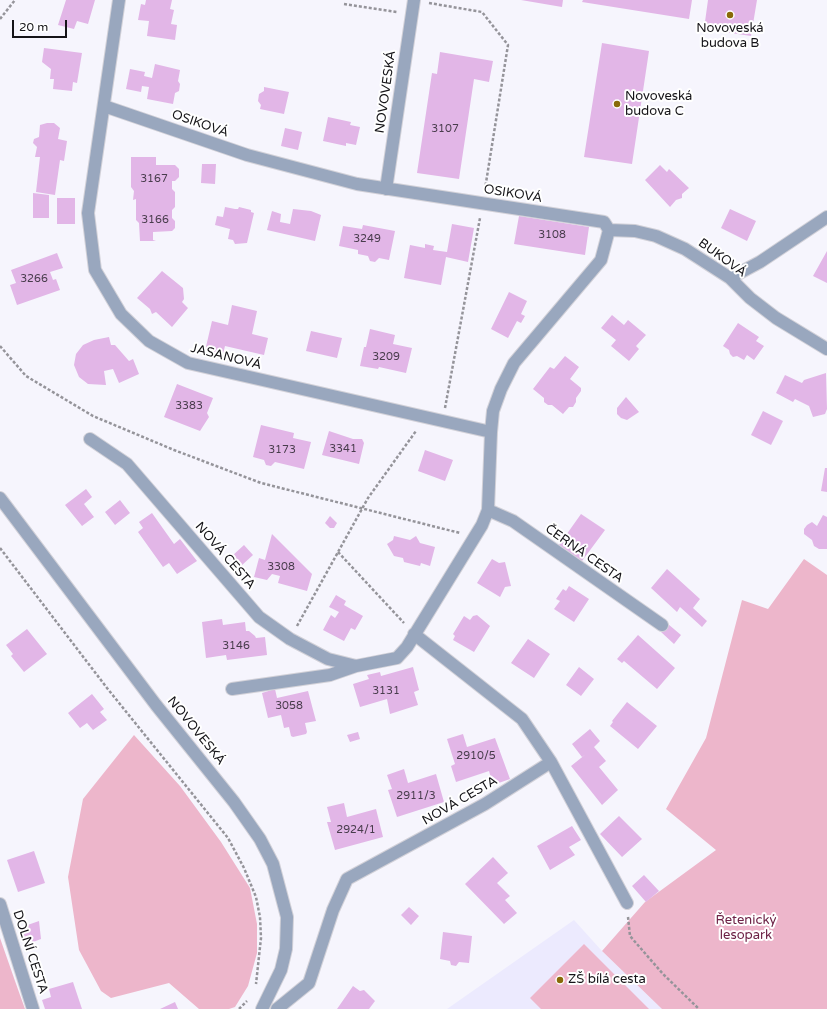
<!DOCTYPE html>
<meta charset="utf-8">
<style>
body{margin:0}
#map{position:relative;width:827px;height:1009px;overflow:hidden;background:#f6f5fd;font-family:"Varela Round",sans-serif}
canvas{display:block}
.scale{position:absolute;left:12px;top:20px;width:55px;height:18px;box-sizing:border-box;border:2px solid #151418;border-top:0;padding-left:5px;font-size:12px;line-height:14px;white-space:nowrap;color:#151418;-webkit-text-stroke:3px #fff;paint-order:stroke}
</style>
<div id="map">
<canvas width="827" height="1009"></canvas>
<div class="scale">20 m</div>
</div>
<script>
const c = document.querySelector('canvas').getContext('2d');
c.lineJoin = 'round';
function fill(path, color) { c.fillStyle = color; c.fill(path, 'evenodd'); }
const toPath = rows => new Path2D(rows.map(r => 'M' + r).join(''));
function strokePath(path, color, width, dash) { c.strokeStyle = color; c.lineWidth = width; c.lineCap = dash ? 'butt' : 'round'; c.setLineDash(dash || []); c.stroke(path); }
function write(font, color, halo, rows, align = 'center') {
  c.font = font + ' "Varela Round",sans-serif'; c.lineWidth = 4; c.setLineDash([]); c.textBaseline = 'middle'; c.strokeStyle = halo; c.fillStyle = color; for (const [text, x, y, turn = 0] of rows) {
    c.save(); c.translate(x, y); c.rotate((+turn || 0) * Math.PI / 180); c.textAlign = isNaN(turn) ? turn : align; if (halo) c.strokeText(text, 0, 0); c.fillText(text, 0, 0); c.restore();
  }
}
const built = toPath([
 [574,920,602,951,662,1009,447,1009]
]);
const green = toPath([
 [804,559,827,575,827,1009,662,1009,602,951,645,902,716,850,666,809,706,738,742,600,768,609],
 [134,735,180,786,221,842,250,888,257,924,257,953,248,986,235,1007,229,1009,199,1009,169,983,111,998,101,991,79,950,68,877,83,799],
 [0,938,15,981,25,1009,0,1009],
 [584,944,649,1009,541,1009,530,998]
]);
const building = toPath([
 [66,0,95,0,88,24,77,21,74,29,58,25],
 [146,0,172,0,170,9,174,10,171,24,177,25,175,40,147,36,149,21,138,20,141,4,145,5],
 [521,0,563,0,562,7],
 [583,0,692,0,689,19,582,2],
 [708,0,757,0,751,36,704,29],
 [602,43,649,51,632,164,584,157],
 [44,48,82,53,77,83,73,82,72,91,53,89,54,79,50,79,51,69,42,62],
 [440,52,493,61,489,82,474,79,459,179,417,173,432,73,437,74],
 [155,64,180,70,178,81,180,84,179,91,175,93,173,104,147,99,149,87,142,86,141,92,126,89,130,69,145,72,144,76,152,78],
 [264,87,289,92,284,114,260,109,261,105,258,101,259,94,264,91],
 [328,117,351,122,350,125,360,127,356,145,346,143,346,146,323,141],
 [47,123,54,123,60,128,58,139,67,141,64,161,60,160,55,195,36,192,40,157,35,157,37,147,33,143,34,139,39,137,40,125],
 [285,128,302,132,298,150,281,146],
 [131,157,156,157,156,165,175,165,179,169,179,177,175,181,172,181,172,189,175,192,175,207,172,210,172,218,175,221,175,228,172,231,153,232,153,240,156,241,140,241,139,223,136,220,136,199,133,200,134,191,131,187],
 [202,164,216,164,215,184,201,183],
 [660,165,667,172,669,169,689,188,682,194,682,198,676,200,670,207,645,180],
 [33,193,49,195,49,218,33,218],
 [57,198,75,198,75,224,57,224],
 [225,207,235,209,238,209,239,207,251,210,251,212,254,213,247,243,235,244,233,240,228,239,230,229,215,225,217,216,223,217],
 [293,209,311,211,321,215,315,241,267,230,272,211,281,214,280,222,290,224],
 [730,209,756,221,747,241,721,228],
 [519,216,589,227,585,255,514,244],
 [452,224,474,228,468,262,446,257,441,285,404,278,410,245,425,248,425,244,434,246,433,250,447,252],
 [363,225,395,231,389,260,379,258,375,262,370,261,368,256,358,254,358,250,339,246,343,226,362,229],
 [827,251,827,283,813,276],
 [57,253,63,268,50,272,53,280,56,279,60,290,17,305,10,285,16,283,11,270],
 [162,271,183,288,184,299,182,302,188,308,172,327,156,312,152,314,150,309,137,298],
 [509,292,527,301,521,314,525,316,521,323,517,321,508,338,491,329],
 [232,305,257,311,252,334,268,338,264,355,225,346,223,354,205,351,212,321,228,325],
 [612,315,624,325,628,320,646,335,636,346,639,349,629,361,611,346,616,340,601,328],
 [738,323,759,337,756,341,764,346,754,360,747,355,744,360,737,356,733,357,730,354,729,350,723,346],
 [370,329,395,335,393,344,412,348,406,373,379,367,378,369,360,366,364,347,366,347],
 [311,331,342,338,337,358,306,351],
 [109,337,111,345,115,345,129,361,133,359,139,374,119,383,113,369,104,371,106,385,88,384,79,377,74,365,76,354,83,345,94,340],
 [565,356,579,367,570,379,581,388,581,391,576,398,576,402,573,407,569,407,563,414,552,405,548,405,544,402,544,398,533,389,550,367,554,369],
 [826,373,827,409,825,414,813,417,809,406,795,399,793,402,776,393,785,375,802,383,804,380],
 [177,384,213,398,207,413,209,417,200,431,164,417],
 [626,397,639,412,627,420,621,418,617,414,617,408],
 [763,411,783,421,771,445,751,435],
 [261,425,294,433,293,438,311,442,304,469,275,462,271,466,266,465,264,460,253,457],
 [329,431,353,439,362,439,364,443,359,464,322,455],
 [425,450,453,460,445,481,418,471],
 [825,468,827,468,827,492,821,491],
 [86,489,92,497,84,504,94,517,82,526,65,505],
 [120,500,130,513,115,525,105,512],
 [152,513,174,544,180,539,197,561,177,574,169,563,163,567,138,532,143,528,139,522],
 [581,514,605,530,582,561,559,545],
 [823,515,827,517,827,549,819,549,814,546,812,540,804,534,804,529,807,525,812,522,817,526],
 [330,516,337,523,334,528,330,528,325,523],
 [272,534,312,574,307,591,278,583,280,576,272,574,267,580,254,577,259,558,265,560],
 [394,536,410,540,416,536,420,543,435,547,430,566,421,563,420,566,404,562,403,558,394,556,387,544,393,540],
 [244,545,253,555,241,566,232,556],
 [492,559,499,563,505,562,511,586,505,587,500,597,477,583],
 [667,569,700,599,693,608,707,621,702,627,680,607,677,612,651,588],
 [569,586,589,599,574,622,554,609,560,601,556,599,563,589,566,591],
 [336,595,346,601,344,605,363,616,355,630,351,628,344,641,323,630,331,615,335,618,339,612,329,607],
 [477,615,490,626,474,652,453,640,455,636,453,634,464,616,470,620,473,616],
 [222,619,223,625,245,622,246,631,249,631,255,636,256,638,265,637,267,655,227,660,226,655,206,658,202,622],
 [668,624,681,635,674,644,661,632],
 [27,629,47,654,24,672,11,656,13,654,6,645],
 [638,635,675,668,657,689,624,661,622,663,617,659],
 [528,639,550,654,534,678,511,663],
 [413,667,419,690,414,692,418,705,390,714,387,699,360,707,353,684,369,679,367,675,380,672,381,676],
 [579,667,594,679,581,696,566,685],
 [275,689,277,698,308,691,316,721,305,723,307,732,306,734,293,737,291,736,289,727,284,728,281,715,268,718,262,693],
 [92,694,104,709,100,712,107,720,93,730,87,723,80,728,68,713],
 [627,702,657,726,638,749,610,726,613,722,612,721],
 [590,729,600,741,594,747,606,761,599,767,618,790,602,805,571,766,586,754,582,757,572,744],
 [358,732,360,739,350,742,347,735],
 [463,734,467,747,495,738,510,779,493,785,489,771,456,782,451,766,455,764,447,739],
 [404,769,408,783,436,774,444,802,397,817,388,790,392,789,387,775],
 [344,803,347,817,376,809,383,837,335,850,327,822,331,822,327,807],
 [619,816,642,839,622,857,600,834],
 [572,826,581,840,569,847,575,855,550,870,537,846],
 [34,851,45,883,18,892,7,860],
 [493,857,508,873,497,883,510,896,505,900,517,913,504,924,465,884],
 [644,875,659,891,646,902,632,886],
 [409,907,419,916,411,925,401,915],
 [39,921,41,939,25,945,19,928],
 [443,932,472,936,469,963,459,962,456,966,451,965,450,961,440,959],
 [73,982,82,1009,45,1009,42,1000,51,997,49,989],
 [353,986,360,991,364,990,375,1001,369,1009,337,1009],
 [175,1002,178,1009,160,1009]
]);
const path = toPath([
 [429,3,482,12,508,45,485,189],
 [344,4,397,12],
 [0,19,15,0],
 [0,346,26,376,93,416,174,450,261,483,460,533],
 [445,408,480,218],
 [0,548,107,688,228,838,244,868,256,897,260,917,261,938,256,984],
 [338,552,404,623],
 [297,626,368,498,416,431],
 [628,917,630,936,663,974,699,1009],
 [239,1009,247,1001]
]);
const minor = toPath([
 [119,0,88,213,95,270,121,314,149,341,188,363,491,432],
 [386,189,414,0],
 [609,230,635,231,656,236,685,249,730,278,750,298,776,318,827,349],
 [730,278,760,262,827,217],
 [90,439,127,464,259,617,290,639,328,659,356,666,397,658,407,647,482,525,488,510,491,432,493,411,501,389,514,363,601,260,609,230,604,222,357,184,247,155,104,106],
 [0,498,156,705,234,802,260,839,273,864,287,917,286,949,281,970,262,1009],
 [488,510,513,521,662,625],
 [414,634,522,719,551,762,627,903],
 [232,689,330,675,356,666],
 [0,904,33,1009],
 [277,1009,309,983,333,910,347,879,485,804,551,762]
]);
const markers = [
 [730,15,4,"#896a08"],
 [617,104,4,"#896a08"],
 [560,980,4,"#896a08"]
];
const numberNames = [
 ["3107",445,129],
 ["3167",154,179],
 ["3166",155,220],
 ["3108",552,235],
 ["3249",367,239],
 ["3266",34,279],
 ["3209",386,357],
 ["3383",189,406],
 ["3341",343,449],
 ["3173",282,450],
 ["3308",281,567],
 ["3146",236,646],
 ["3131",386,691],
 ["3058",289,706],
 ["2910/5",476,756],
 ["2911/3",416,796],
 ["2924/1",356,830]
];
const poiNames = [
 ["Novoveská",730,29,"center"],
 ["budova B",730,44,"center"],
 ["Novoveská",625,97],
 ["budova C",625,112],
 ["ZŠ bílá cesta",568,980]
];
const streetNames = [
 ["NOVOVESKÁ",386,92,-82],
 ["OSIKOVÁ",200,124,19],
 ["OSIKOVÁ",513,194,9],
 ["BUKOVÁ",722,258,36],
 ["JASANOVÁ",226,357,14],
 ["ČERNÁ CESTA",584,554,35],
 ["NOVÁ CESTA",225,556,49],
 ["NOVOVESKÁ",196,731,51],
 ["NOVÁ CESTA",460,801,-30],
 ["DOLNÍ CESTA",30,952,72]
];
const parkNames = [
 ["Řetenický",746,921],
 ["lesopark",746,936]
];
fill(built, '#eceafe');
fill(green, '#edb6cb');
fill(building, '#e2b6e7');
strokePath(minor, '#d2d1d8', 14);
strokePath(path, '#95949a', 2.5, [3, 2]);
strokePath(minor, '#99a7be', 12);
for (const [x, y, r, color] of markers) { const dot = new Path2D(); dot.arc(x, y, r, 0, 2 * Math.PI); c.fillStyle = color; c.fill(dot); strokePath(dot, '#fff', 1.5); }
write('11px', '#483c4c', null, numberNames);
write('13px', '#151418', '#fff', poiNames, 'left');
write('13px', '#151418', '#fff', streetNames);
write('13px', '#6d2246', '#fff', parkNames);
</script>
